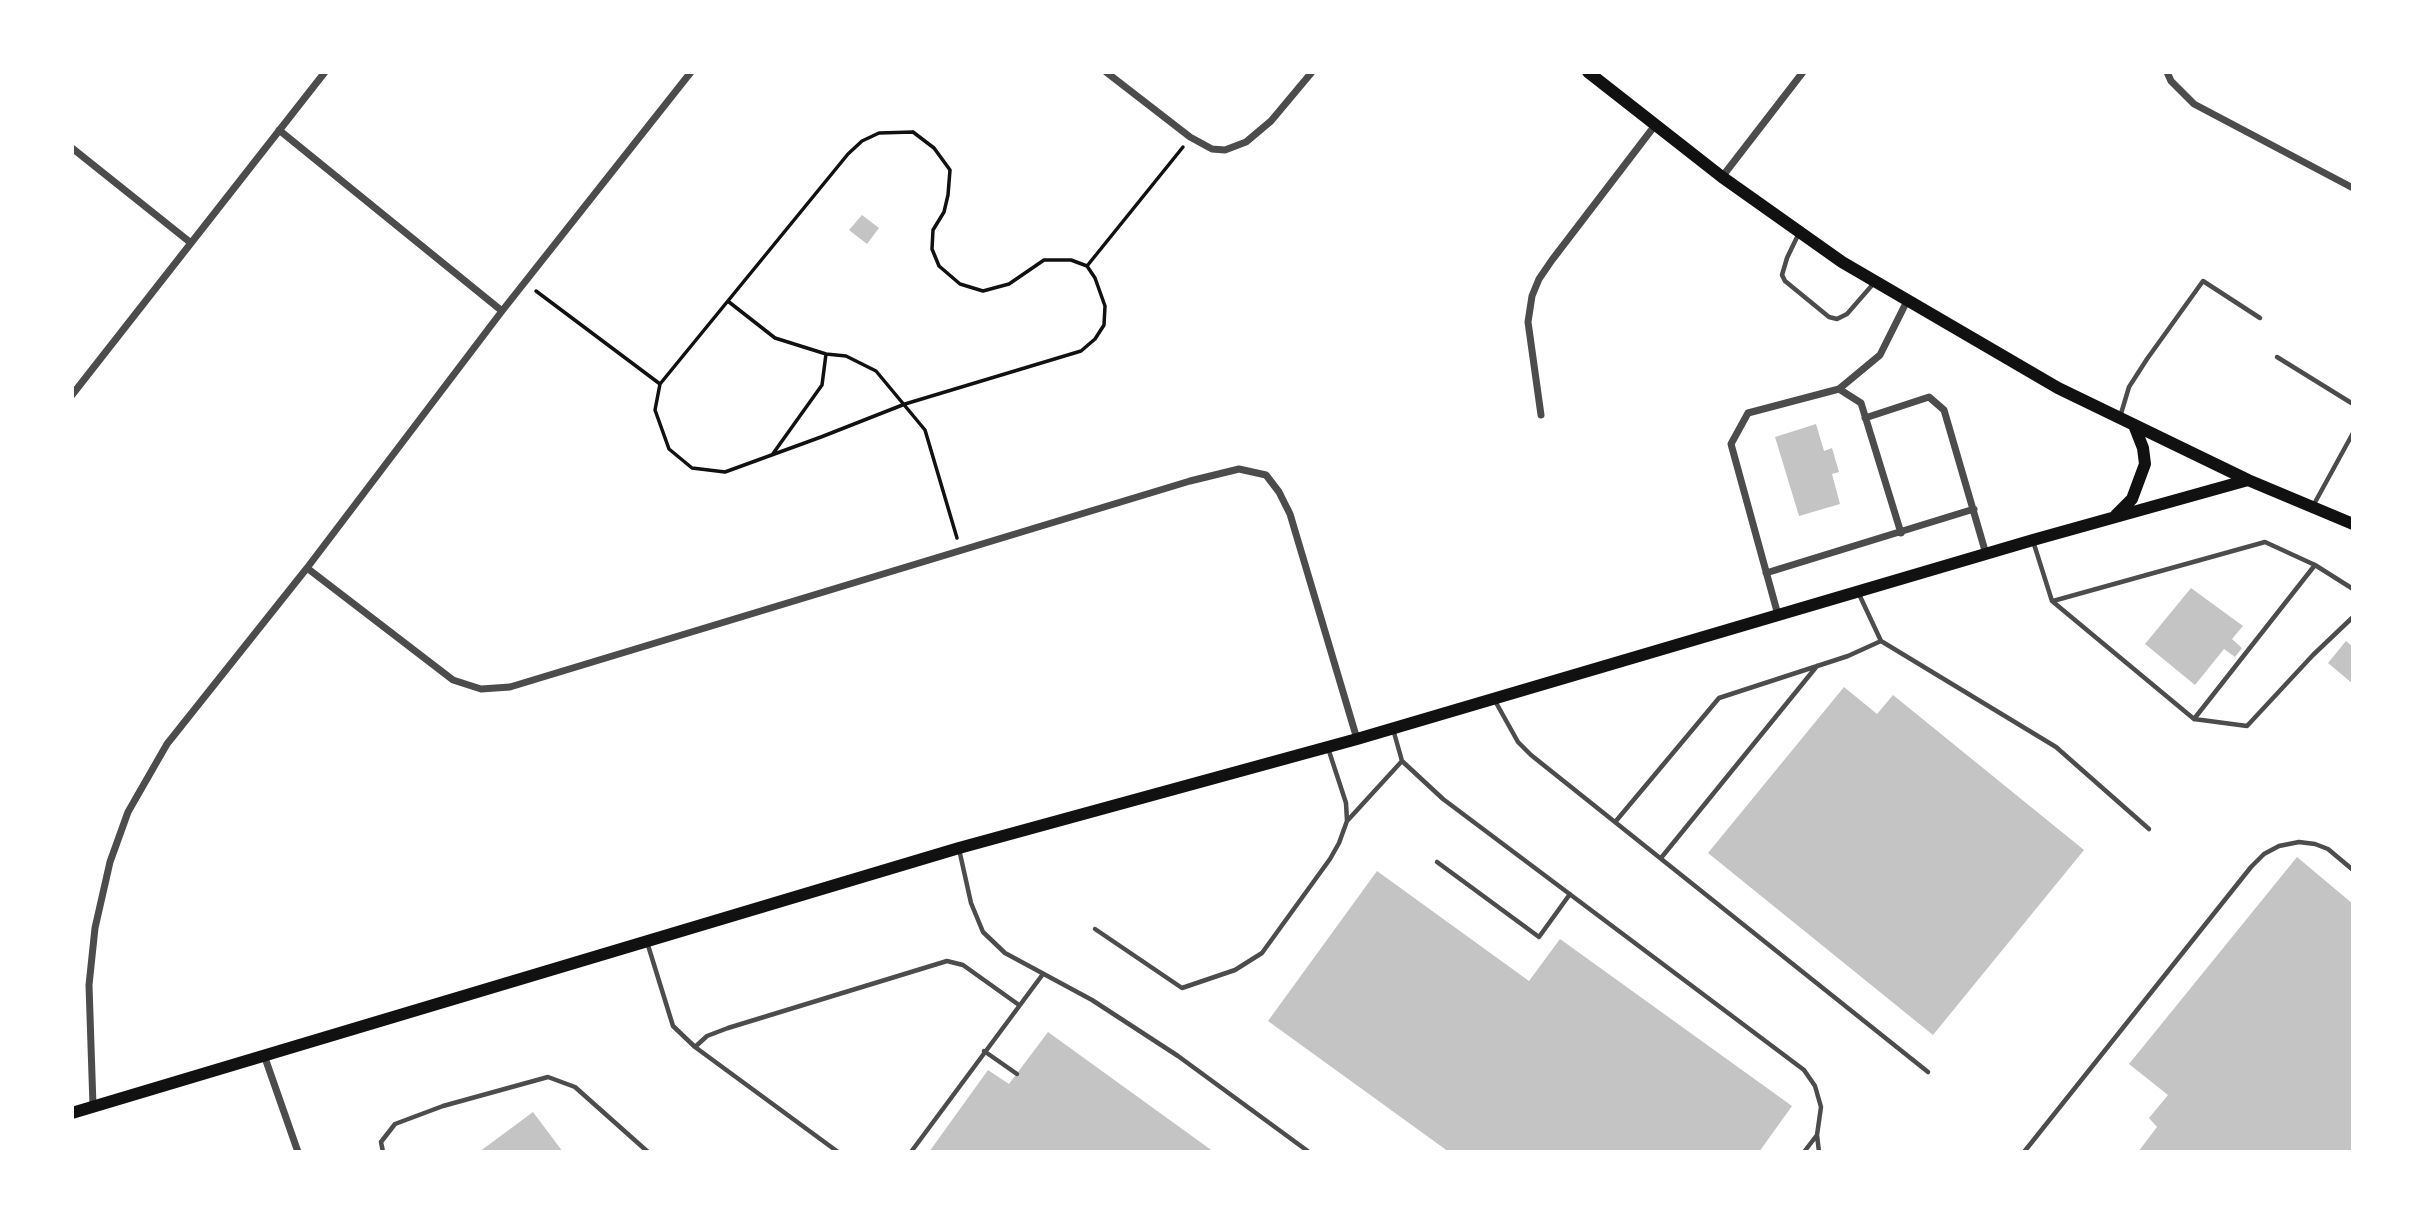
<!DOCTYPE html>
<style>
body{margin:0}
#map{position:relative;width:2425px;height:1224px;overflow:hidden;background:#fff;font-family:Raleway,sans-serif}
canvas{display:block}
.frame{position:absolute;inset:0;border:74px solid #fff;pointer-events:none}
</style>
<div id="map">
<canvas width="2425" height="1224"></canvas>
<div class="frame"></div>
</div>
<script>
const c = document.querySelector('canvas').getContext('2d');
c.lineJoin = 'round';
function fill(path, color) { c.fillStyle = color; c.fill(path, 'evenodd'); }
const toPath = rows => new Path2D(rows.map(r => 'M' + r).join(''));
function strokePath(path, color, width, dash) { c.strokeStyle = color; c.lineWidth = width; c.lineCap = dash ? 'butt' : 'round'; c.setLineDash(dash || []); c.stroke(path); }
const building = toPath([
 [862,215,879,228,867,244,849,230],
 [1816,424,1824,451,1832,448,1839,472,1832,474,1840,504,1799,516,1775,437],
 [2191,588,2243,626,2232,639,2242,648,2235,657,2224,649,2195,685,2145,644],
 [2346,641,2353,647,2353,684,2328,663],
 [1844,687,1877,714,1893,695,2084,850,1933,1035,1708,853],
 [2297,857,2353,904,2353,1152,2138,1152,2157,1127,2149,1118,2168,1095,2129,1064],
 [1377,871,1529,981,1560,939,1792,1106,1759,1152,1449,1152,1268,1021],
 [1048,1032,1214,1152,929,1152,988,1070,1009,1084],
 [533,1112,563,1152,479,1152]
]);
const path = toPath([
 [913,132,934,148,950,170,948,195,944,212,933,230,932,249,939,266,960,284,983,291,1009,284,1044,260,1071,260,1087,266,1095,278,1105,306,1104,325,1095,339,1081,351,905,404,821,437,725,472,692,468,669,449,655,410,660,384,848,154,862,141,879,133,913,132],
 [1087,266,1183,147],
 [536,291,660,384],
 [729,302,775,338,826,354,846,356,876,371,925,430,957,538],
 [772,455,822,385,826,354]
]);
const service = toPath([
 [1799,233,1787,258,1782,275,1785,281,1829,317,1837,319,1847,314,1874,283],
 [2277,357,2353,404],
 [2120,417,2129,387,2147,359,2203,281,2260,318],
 [2313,506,2353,433],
 [2033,541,2052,601,2194,719,2315,565],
 [2053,601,2265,542,2315,565,2353,589],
 [1881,641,2056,747,2149,829],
 [1494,699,1518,742,1531,755,1928,1072],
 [2194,719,2247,726,2313,655,2353,617],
 [1393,729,1402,761,1443,799,1804,1070,1815,1086,1821,1107,1817,1135,1819,1152],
 [1348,820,1402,761],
 [1616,821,1719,698,1848,656,1881,641,1858,592],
 [959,849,971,903,983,932,1005,953,1092,1000,1178,1056,1309,1152],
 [1661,858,1817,666],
 [1437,862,1539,937,1570,894],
 [1095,929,1182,988,1235,970,1262,953,1330,859,1339,843,1347,821,1346,803,1328,748],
 [647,942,673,1026,695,1047,838,1152],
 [695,1047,707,1036,728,1028,947,961,963,965,1019,1005],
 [984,1051,1017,1074],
 [383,1152,381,1142,395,1124,443,1106,548,1077,575,1087,648,1152],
 [911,1152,1043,974],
 [1804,1152,1817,1135],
 [2024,1152,2251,867,2264,854,2279,846,2299,842,2315,844,2328,849,2353,870]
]);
const minor = toPath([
 [1106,72,1190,137,1212,149,1225,150,1246,142,1271,121,1312,72],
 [2167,72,2171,81,2194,104,2353,188],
 [279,130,502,311],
 [72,148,191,243],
 [1722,177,1803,72],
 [1839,389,1861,403,1901,533],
 [72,395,325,72],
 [1541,415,1528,322,1532,296,1539,279,1552,260,1656,124],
 [1865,418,1929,397,1944,410,1986,554],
 [307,568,453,680,481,689,510,687,1190,481,1239,469,1266,475,1279,492,1290,514,1357,739],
 [1766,573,1974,509],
 [1778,615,1731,444,1748,413,1839,389,1880,355,1907,301],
 [264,1055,298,1152],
 [93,1106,89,985,95,928,110,862,128,812,167,744,307,568,502,311,691,72]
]);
const secondary = toPath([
 [1588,72,1722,177,1842,262,2058,388,2248,480,2353,524],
 [2116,515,2132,499,2145,464,2143,448,2134,425],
 [72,1113,959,848,1357,739,2033,540,2248,480]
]);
fill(building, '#c4c4c4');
strokePath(path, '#111', 3.5);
strokePath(service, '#4c4c4c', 4.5);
strokePath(minor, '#4c4c4c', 7);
strokePath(secondary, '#111', 12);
</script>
